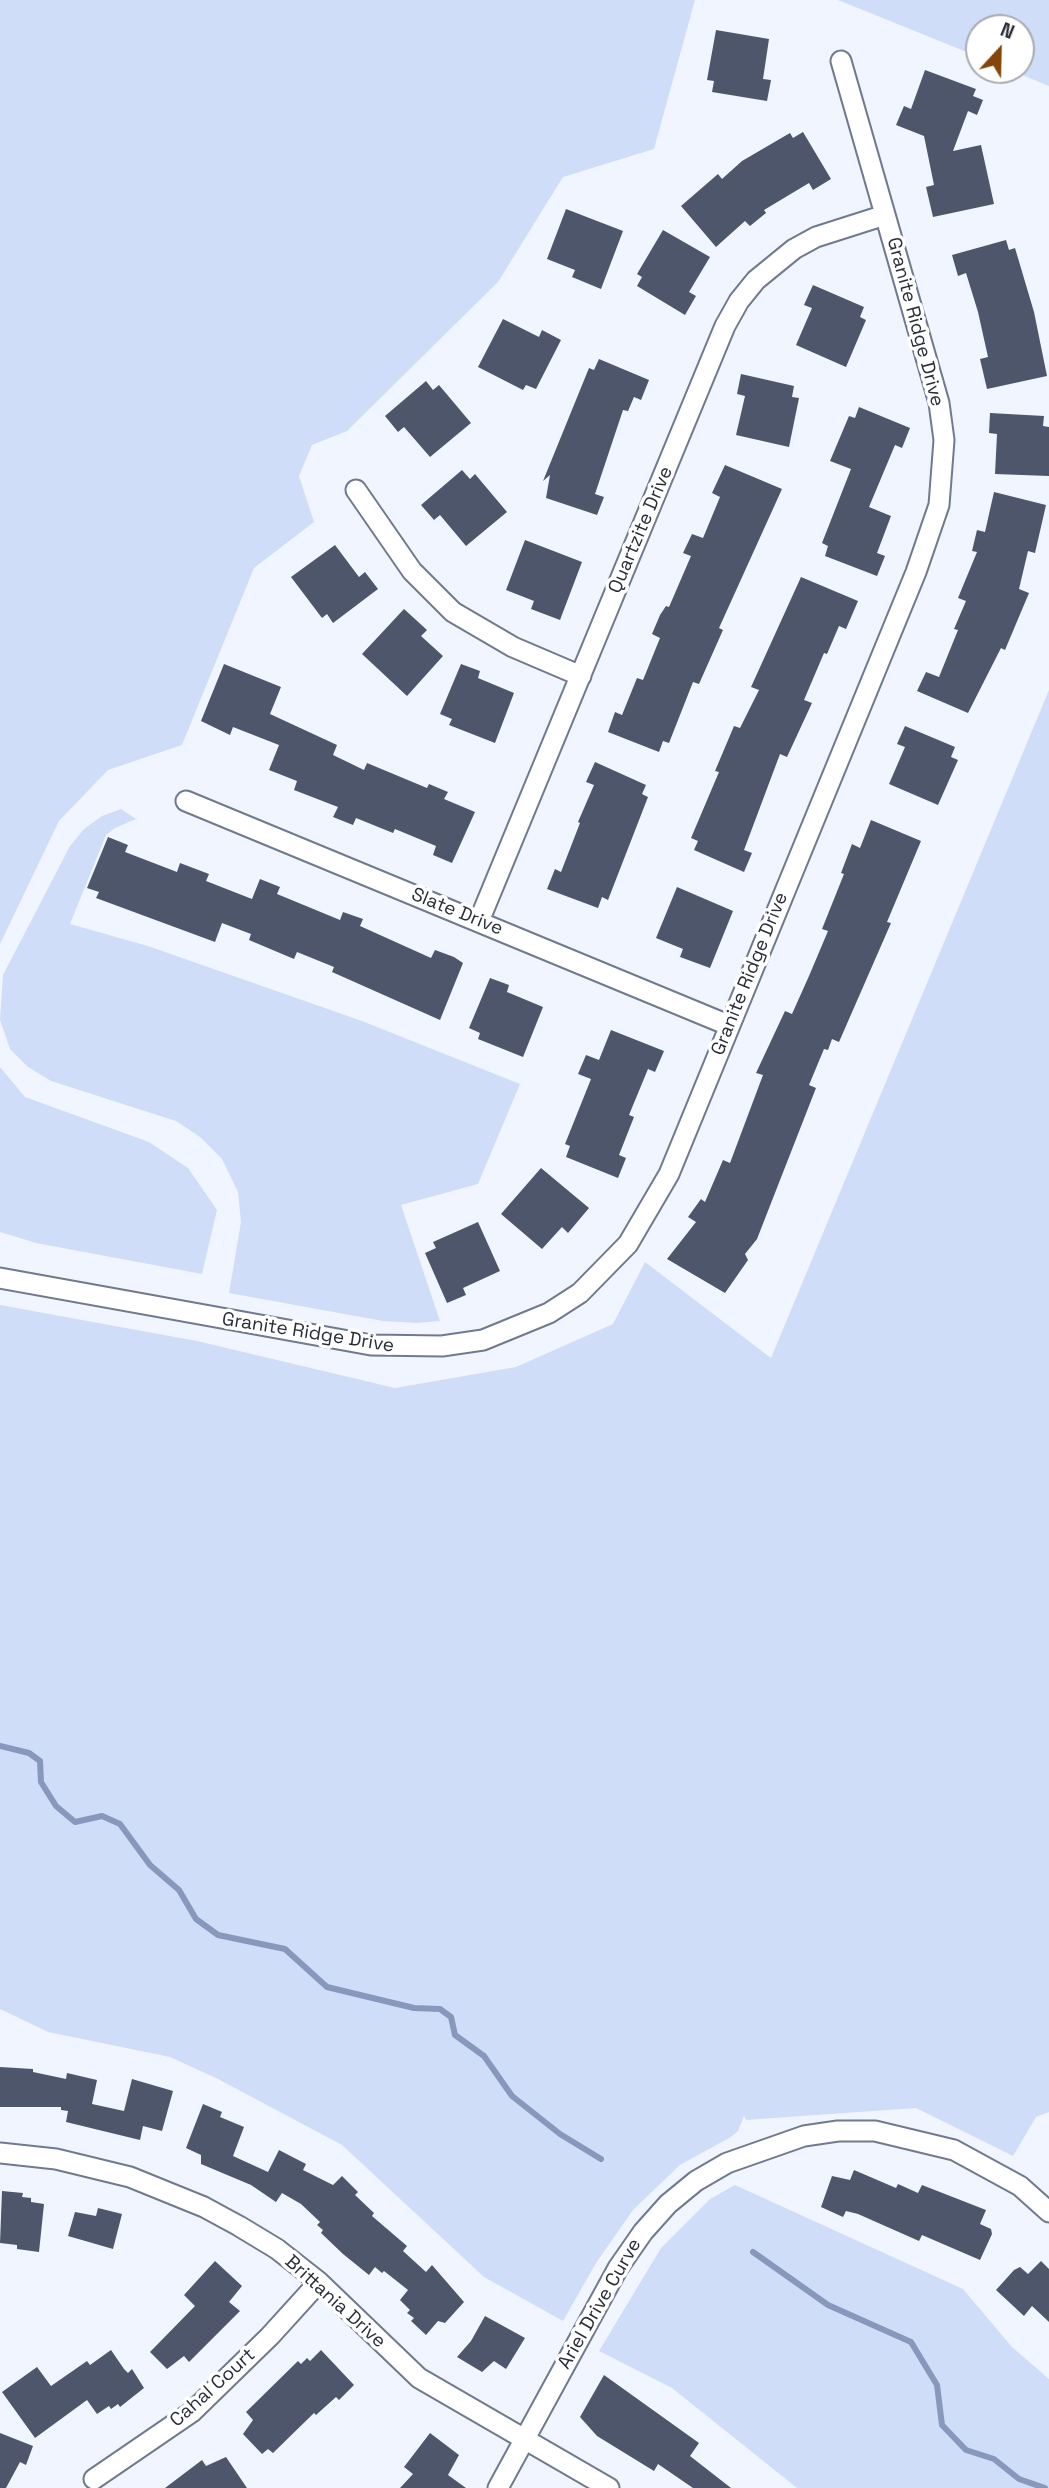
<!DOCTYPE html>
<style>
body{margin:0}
#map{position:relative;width:1049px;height:2488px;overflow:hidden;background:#f1f5ff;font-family:"Space Grotesk",sans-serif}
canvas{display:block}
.north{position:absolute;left:965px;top:14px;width:70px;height:70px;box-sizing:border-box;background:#fff;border:2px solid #a9abaf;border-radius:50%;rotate:22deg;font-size:19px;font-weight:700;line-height:28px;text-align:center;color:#292d36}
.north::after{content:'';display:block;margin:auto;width:24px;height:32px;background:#844508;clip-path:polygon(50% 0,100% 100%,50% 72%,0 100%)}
</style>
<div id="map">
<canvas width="1049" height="2488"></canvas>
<div class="north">N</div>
</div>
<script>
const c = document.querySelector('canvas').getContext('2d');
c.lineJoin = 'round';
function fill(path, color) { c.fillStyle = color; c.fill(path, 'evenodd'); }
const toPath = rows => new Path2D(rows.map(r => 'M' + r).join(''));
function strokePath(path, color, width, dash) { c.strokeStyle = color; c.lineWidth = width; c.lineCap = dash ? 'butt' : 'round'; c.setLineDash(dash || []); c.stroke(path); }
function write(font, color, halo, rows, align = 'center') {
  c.font = font + ' "Space Grotesk",sans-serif'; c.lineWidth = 7; c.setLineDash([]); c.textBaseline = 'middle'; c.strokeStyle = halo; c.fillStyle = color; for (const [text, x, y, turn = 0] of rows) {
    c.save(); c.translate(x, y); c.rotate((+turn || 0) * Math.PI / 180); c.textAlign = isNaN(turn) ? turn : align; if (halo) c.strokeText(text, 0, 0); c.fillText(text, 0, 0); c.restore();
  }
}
const green = toPath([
 [0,0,695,0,654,149,563,177,498,282,347,431,312,445,299,476,314,522,254,568,182,745,108,770,59,821,0,944],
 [838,0,1049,0,1049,86,1010,70,1021,70,1021,28,979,28,979,57],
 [1049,690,1049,2112,1036,2117,1013,2156,916,2108,746,2120,744,2116,738,2131,731,2137,680,2165,633,2210,596,2263,563,2321,484,2277,342,2145,218,2079,170,2057,48,2032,0,2009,0,1305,197,1341,395,1388,516,1367,613,1324,645,1262,771,1358],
 [121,809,136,819,115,828,106,835,70,924,148,946,362,1021,520,1084,478,1184,401,1205,440,1321,417,1323,383,1321,229,1293,241,1222,238,1192,222,1159,200,1137,176,1121,51,1081,28,1067,10,1049,0,1020,3,975,70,846,84,829,102,816],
 [0,1067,25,1097,149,1142,188,1168,217,1210,202,1274,36,1243,0,1232],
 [735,2185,963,2289,1012,2347,1049,2379,1049,2488,797,2488,672,2388,599,2351,661,2248,710,2199]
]);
const stream = toPath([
 [0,1746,29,1753,40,1761,41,1782,56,1806,75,1822,102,1816,120,1824,150,1865,179,1890,196,1919,218,1935,285,1949,327,1987,414,2008,440,2009,451,2017,455,2035,484,2056,512,2096,560,2134,601,2159],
 [753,2252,828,2305,911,2342,937,2385,942,2425,966,2450,994,2459,1019,2479,1045,2488]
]);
const building = toPath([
 [716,30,769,39,763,79,771,80,767,101,712,92,714,81,707,80],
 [925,70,976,89,973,96,983,100,977,115,968,111,953,151,981,145,994,204,933,217,926,187,934,185,924,136,896,125,904,106,911,109],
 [803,132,831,179,813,190,809,183,764,210,766,213,750,226,745,221,716,247,681,206,718,174,722,179,742,161,790,133,793,138],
 [566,209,623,231,601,289,572,277,575,270,547,259],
 [663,230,710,257,689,292,696,296,685,315,637,286,642,277,637,274],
 [1006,240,1009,250,1015,248,1034,312,1047,376,987,389,980,359,988,357,978,312,966,273,958,276,952,255],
 [813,285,864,307,860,317,866,320,846,367,796,345,812,308,804,305],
 [503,319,539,337,542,330,561,340,536,389,526,385,523,390,478,367],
 [599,359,649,380,641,400,634,397,628,411,623,410,595,494,604,497,597,515,546,498,550,475,543,481,589,368,594,370],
 [741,374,794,386,792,397,799,398,789,447,736,435,745,396,737,394],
 [426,381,433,390,439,385,471,423,430,457,404,427,398,432,385,416],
 [859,407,910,428,902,448,895,445,869,507,891,516,877,553,885,556,877,576,825,556,828,546,822,543,851,469,830,461,849,416,855,418],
 [990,413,1044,416,1043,426,1049,427,1049,476,995,474,997,434,989,433],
 [725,465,782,489,719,628,723,630,699,684,693,682,669,743,663,741,659,752,608,732,615,712,622,715,637,678,643,680,660,638,652,634,660,615,666,606,669,607,691,556,683,553,692,534,703,538,720,497,712,493],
 [462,470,470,479,475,474,507,512,466,546,440,515,434,520,421,505],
 [994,492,1046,505,1035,553,1028,551,1019,589,1029,593,1005,650,1001,648,968,713,917,691,926,672,939,677,958,630,954,629,966,601,958,598,977,552,972,551,977,530,985,532],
 [525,540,582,562,560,620,531,609,534,601,506,590],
 [335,545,359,577,365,572,378,589,333,623,327,614,322,618,291,577],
 [801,577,858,601,846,629,839,626,827,654,824,653,804,700,812,703,787,757,780,754,744,850,752,853,744,872,694,850,698,841,691,838,719,772,715,771,734,726,740,728,759,690,751,687],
 [404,609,427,630,421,636,443,656,407,696,362,654],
 [224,664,281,687,270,714,337,745,333,755,364,770,367,763,427,788,429,784,448,792,444,799,475,812,452,863,433,855,436,846,395,829,393,833,356,818,353,825,333,817,338,807,294,790,297,781,269,770,279,745,233,727,230,735,201,721],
 [461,664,480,671,478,678,514,693,495,743,449,725,452,719,440,714],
 [905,726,955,747,951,757,958,760,938,805,889,784,905,747,897,744],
 [595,762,646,785,642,794,648,797,608,900,602,897,598,908,547,889,555,869,561,872,580,823,578,822,594,785,586,782],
 [871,820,921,841,887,922,891,923,839,1042,832,1039,828,1050,824,1049,809,1085,816,1088,757,1239,745,1254,748,1260,725,1293,667,1259,696,1222,688,1217,701,1199,705,1202,723,1160,730,1163,763,1075,756,1073,785,1011,792,1014,809,976,828,931,822,929,844,874,841,873,852,844,860,848],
 [108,837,128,845,125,852,177,872,180,863,209,874,206,881,252,899,260,879,280,887,277,894,340,920,343,912,363,919,360,926,431,958,435,950,454,957,463,963,440,1020,332,972,334,967,297,952,294,959,249,940,251,934,222,923,215,942,96,898,99,892,87,888],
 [677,887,733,911,710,968,680,957,683,949,656,938],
 [490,978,509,985,507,992,543,1007,523,1057,478,1039,480,1033,469,1028],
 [611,1030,664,1051,655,1072,648,1069,629,1115,634,1117,619,1155,626,1158,618,1178,566,1157,570,1146,565,1144,591,1079,578,1074,586,1055,599,1060],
 [541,1168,589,1208,568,1233,562,1227,542,1249,501,1214],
 [478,1222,500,1271,463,1288,466,1295,447,1303,425,1253,436,1248,433,1242],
 [0,2067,33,2069,33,2072,66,2079,67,2073,97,2080,92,2104,124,2111,132,2079,173,2091,162,2131,143,2126,140,2140,66,2122,68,2111,61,2110,61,2107,0,2107],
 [203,2104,222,2112,220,2117,244,2127,233,2156,268,2172,279,2150,306,2164,303,2170,333,2185,342,2176,358,2192,355,2195,374,2213,372,2216,407,2246,403,2251,426,2272,432,2265,464,2302,445,2323,438,2321,426,2335,411,2321,414,2318,407,2313,410,2310,400,2300,408,2290,384,2271,382,2273,375,2267,369,2275,343,2254,321,2233,323,2230,317,2225,320,2222,301,2204,282,2193,276,2202,251,2185,201,2164,201,2155,186,2148],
 [854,2170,896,2188,898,2184,918,2193,922,2185,986,2210,980,2224,991,2229,992,2234,980,2260,922,2235,919,2241,858,2214,846,2211,843,2217,821,2207,832,2176,850,2180],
 [2,2191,23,2193,22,2197,31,2198,31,2202,44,2204,39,2252,17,2249,17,2245,0,2243],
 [98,2208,122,2214,113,2249,68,2236,75,2212,96,2216],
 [215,2261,242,2286,229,2302,240,2311,189,2362,184,2356,167,2369,150,2352,195,2306,184,2295],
 [1041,2261,1049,2269,1049,2322,1032,2306,1024,2316,996,2290,1014,2270,1020,2267,1028,2274],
 [485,2316,525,2338,506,2369,494,2361,482,2372,457,2357,471,2341],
 [111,2350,124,2369,128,2373,132,2369,144,2388,120,2407,118,2404,111,2409,109,2406,97,2414,87,2400,35,2438,2,2392,37,2367,51,2386,87,2361,90,2365],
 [321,2350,354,2385,339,2400,336,2397,316,2415,314,2413,273,2453,268,2449,262,2454,243,2434,253,2420,246,2412,298,2361,301,2364,307,2358,310,2361],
 [604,2375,699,2443,690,2456,731,2488,693,2488,658,2464,654,2471,597,2436,580,2417],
 [0,2433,33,2446,26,2465,20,2462,6,2488,0,2488],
 [430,2433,459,2455,448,2475,466,2488,400,2488,413,2474,404,2467],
 [226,2457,247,2488,165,2488,202,2460,206,2466]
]);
const minor = toPath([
 [356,490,412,571,453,612,513,647,581,676],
 [186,801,728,1025],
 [479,921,725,326,739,301,756,280,794,249,816,237,885,215],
 [0,1278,371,1345,442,1346,483,1340,549,1313,580,1293,628,1244,669,1174,916,572,939,505,944,440,939,403,841,61],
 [0,2153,56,2159,130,2177,204,2207,239,2226,277,2249,319,2282,419,2378,609,2488],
 [94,2479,192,2412,270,2336,319,2282],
 [498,2488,618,2268,643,2232,668,2204,696,2181,727,2163,804,2136,838,2131,875,2131,954,2150,1020,2186,1049,2212]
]);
const streetNames = [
 ["Granite Ridge Drive",915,322,75],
 ["Quartzite Drive",641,530,-67],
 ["Slate Drive",457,912,22],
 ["Granite Ridge Drive",750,974,-68],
 ["Granite Ridge Drive",308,1333,9],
 ["Brittania Drive",335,2302,42],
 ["Ariel Drive Curve",600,2304,-60],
 ["Cahal Court",213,2388,-42]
];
fill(green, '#d0ddf9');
strokePath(stream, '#8898bc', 6);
fill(building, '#4d566a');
strokePath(minor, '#707a8f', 23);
strokePath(minor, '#fff', 19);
write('19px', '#292d36', '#fff', streetNames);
</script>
